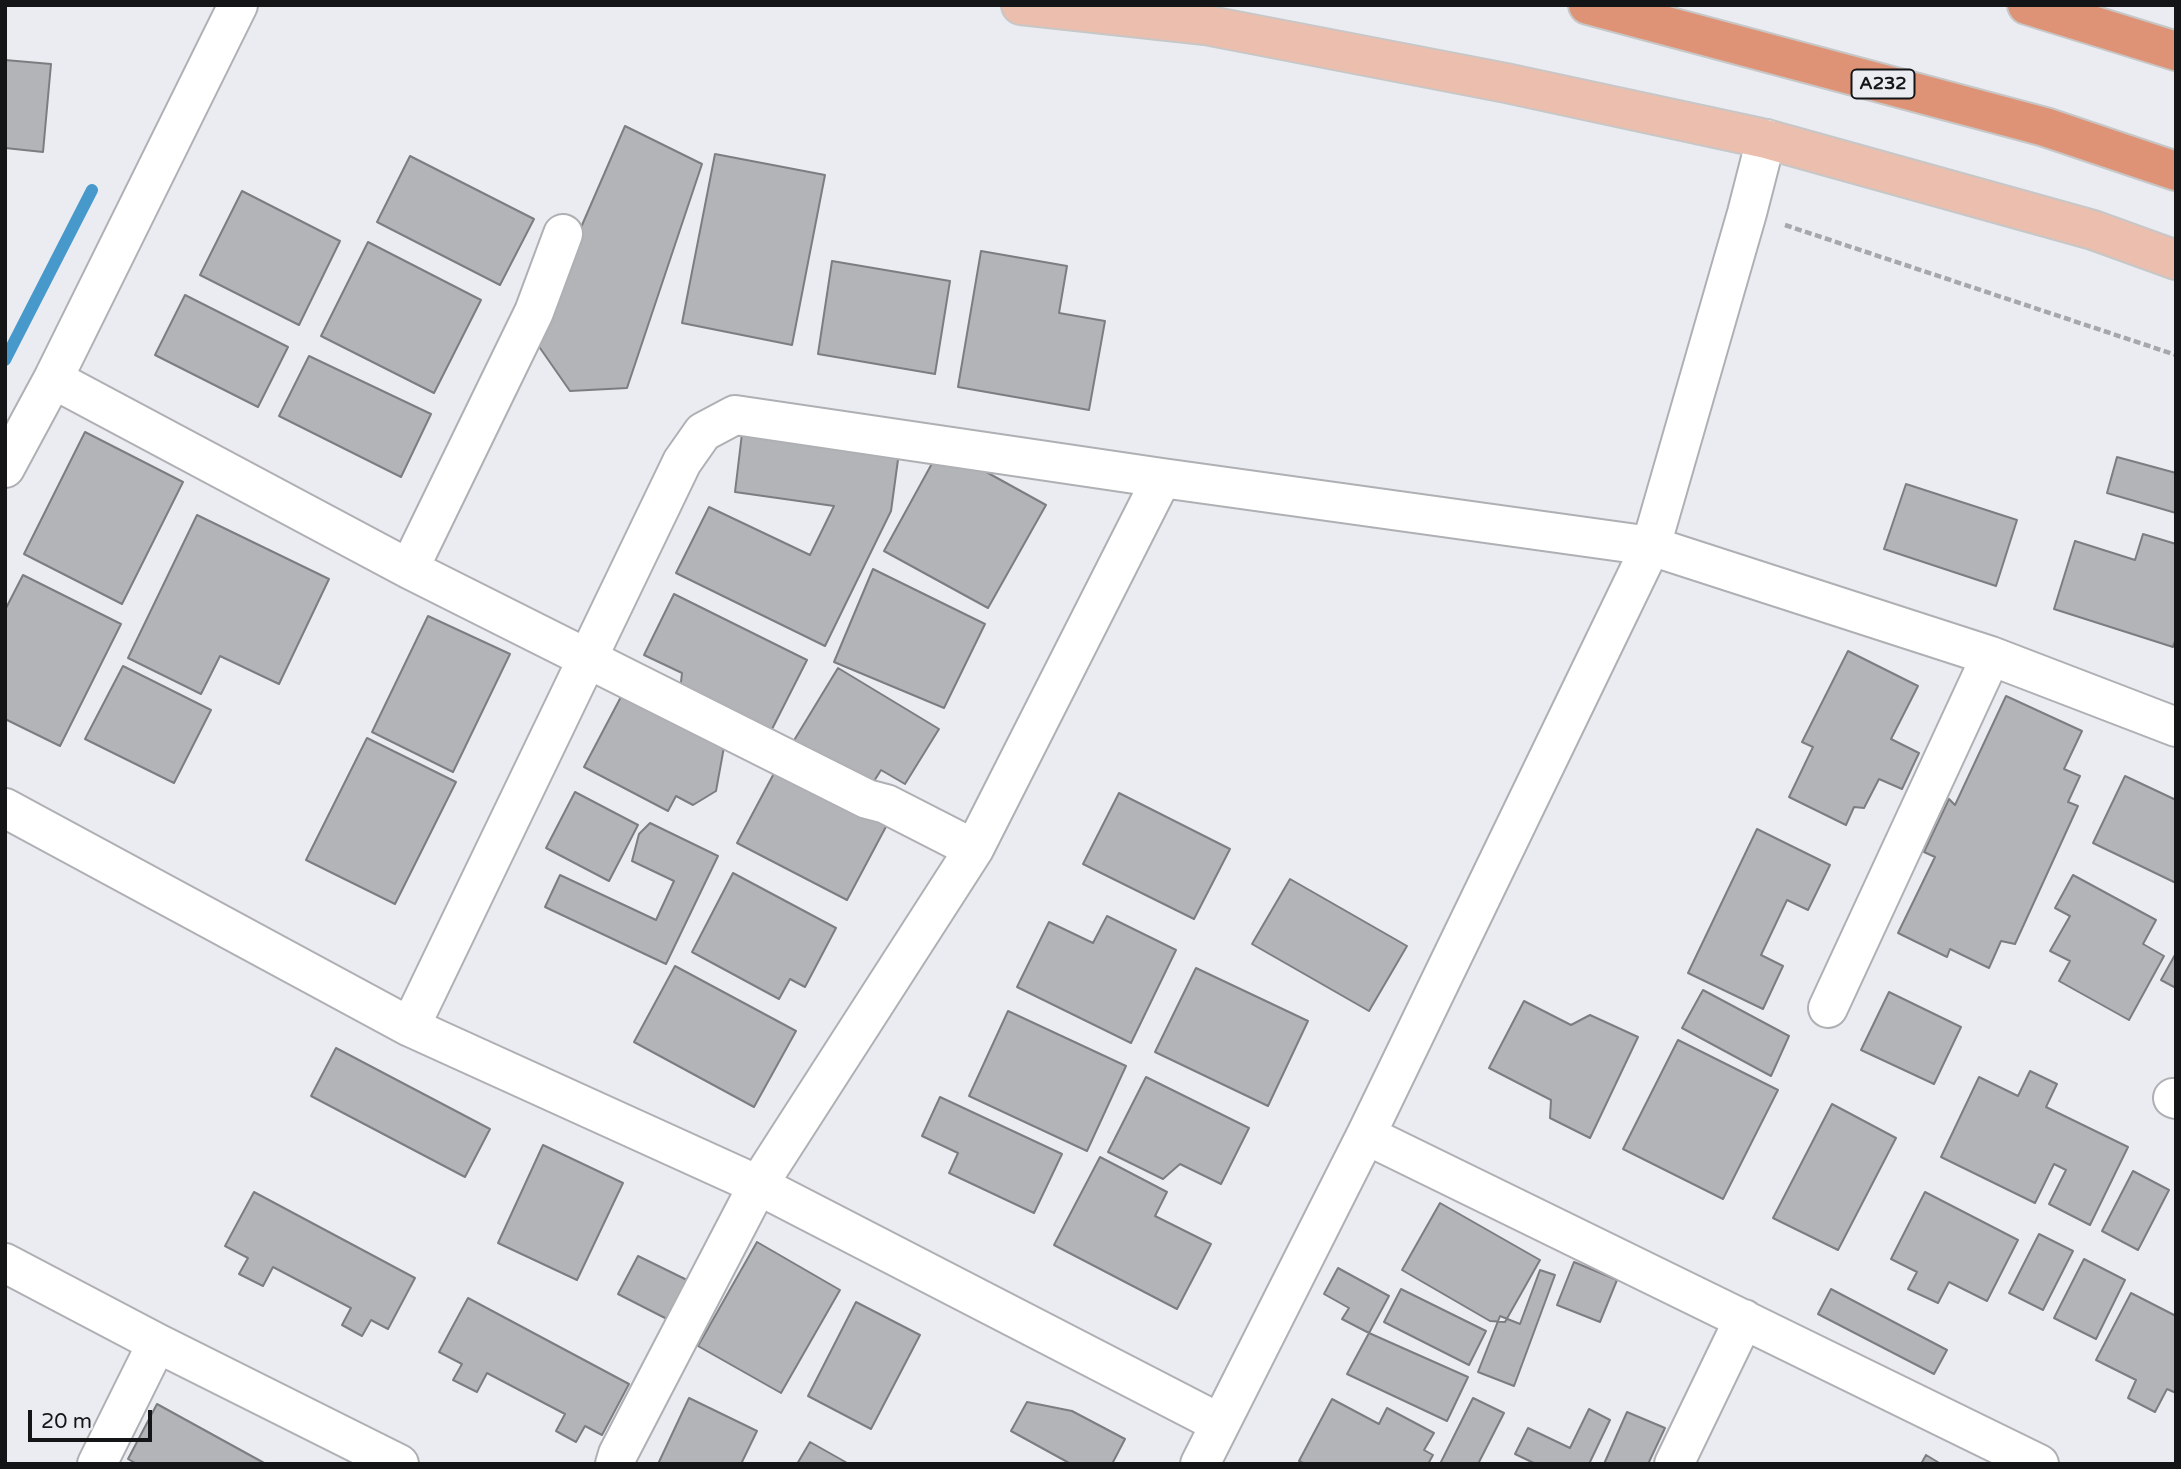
<!DOCTYPE html>
<style>
body{margin:0}
#map{position:relative;width:2181px;height:1469px;overflow:hidden;background:#eaecf1;font-family:"Varela Round",sans-serif}
canvas{display:block}
.frame{position:absolute;inset:0;border:7px solid #141516;pointer-events:none}
.scale{position:absolute;left:28px;top:1410px;width:124px;height:32px;box-sizing:border-box;border:4px solid #141516;border-top:0;padding-left:9px;font-size:21px;line-height:24px;white-space:nowrap;color:#141516;-webkit-text-stroke:5px #eaecf1;paint-order:stroke}
</style>
<div id="map">
<canvas width="2181" height="1469"></canvas>
<div class="frame"></div>
<div class="scale">20 m</div>
</div>
<script>
const c = document.querySelector('canvas').getContext('2d');
c.lineJoin = 'round';
const toPath = rows => new Path2D(rows.map(r => 'M' + r).join(''));
function strokePath(path, color, width, dash) { c.strokeStyle = color; c.lineWidth = width; c.lineCap = dash ? 'butt' : 'round'; c.setLineDash(dash || []); c.stroke(path); }
function fill(path, color) { c.fillStyle = color; c.fill(path, 'evenodd'); }
function write(font, color, halo, rows, align = 'center') {
  c.font = font + ' "Varela Round",sans-serif'; c.lineWidth = 6; c.setLineDash([]); c.textBaseline = 'middle'; c.strokeStyle = halo; c.fillStyle = color; for (const [text, x, y, turn = 0] of rows) {
    c.save(); c.translate(x, y); c.rotate((+turn || 0) * Math.PI / 180); c.textAlign = isNaN(turn) ? turn : align; if (halo) c.strokeText(text, 0, 0); c.fillText(text, 0, 0); c.restore();
  }
}
const stream = toPath([
 [5,360,92,190]
]);
const building = toPath([
 [5,60,51,64,43,152,5,148,5,60],
 [625,126,702,164,627,388,570,391,533,338,625,126],
 [715,154,825,175,792,345,682,323,715,154],
 [410,156,534,219,500,285,377,222,410,156],
 [242,191,340,241,299,325,200,275,242,191],
 [368,242,481,300,434,393,321,336,368,242],
 [981,251,1067,266,1059,313,1105,321,1089,410,958,387,981,251],
 [832,261,950,281,935,374,818,354,832,261],
 [185,295,288,347,258,407,155,355,185,295],
 [309,356,431,414,401,477,279,416,309,356],
 [743,425,900,445,891,511,825,646,676,573,709,507,810,555,834,506,735,492,743,425],
 [85,432,183,482,122,604,24,554,85,432],
 [941,447,1046,505,988,608,884,551,941,447],
 [2117,457,2176,473,2176,513,2107,493,2117,457],
 [1906,484,2017,520,1996,586,1884,549,1906,484],
 [197,515,329,579,279,684,220,656,201,694,128,658,197,515],
 [2143,534,2176,544,2176,638,2173,647,2054,609,2075,541,2135,560,2143,534],
 [873,569,985,624,944,708,834,662,873,569],
 [23,575,121,624,60,746,5,719,5,610,23,575],
 [674,594,807,660,769,735,680,691,682,673,644,655,674,594],
 [428,616,510,654,453,772,372,732,428,616],
 [1848,651,1918,686,1891,739,1919,753,1902,789,1879,779,1864,808,1854,807,1846,825,1789,797,1813,747,1802,742,1848,651],
 [123,666,211,710,174,783,85,739,123,666],
 [838,668,939,729,905,784,881,770,866,794,790,747,838,668],
 [623,693,724,747,716,791,693,805,676,796,668,811,584,767,623,693],
 [2006,696,2082,731,2064,769,2080,776,2068,802,2078,806,2015,944,2001,941,1989,968,1950,949,1947,957,1898,933,1935,857,1924,852,1949,799,1955,805,2006,696],
 [367,738,456,782,395,904,306,860,367,738],
 [780,762,889,821,847,900,737,843,780,762],
 [2125,776,2176,800,2176,883,2093,843,2125,776],
 [575,792,638,825,609,881,546,848,575,792],
 [1119,793,1230,849,1194,919,1083,864,1119,793],
 [650,823,718,856,666,964,545,907,560,875,656,920,674,881,632,861,639,834,650,823],
 [1757,829,1830,865,1808,910,1787,900,1761,955,1783,966,1763,1009,1688,973,1757,829],
 [733,873,836,928,805,987,790,979,779,999,692,952,733,873],
 [2073,875,2156,920,2143,944,2164,956,2129,1020,2059,981,2070,961,2050,951,2070,916,2055,908,2073,875],
 [1290,879,1407,946,1369,1011,1252,944,1290,879],
 [1107,916,1176,950,1131,1043,1017,987,1049,922,1093,943,1107,916],
 [2176,953,2176,988,2161,980,2176,953],
 [675,966,796,1031,754,1107,634,1042,675,966],
 [1196,968,1308,1021,1268,1106,1155,1052,1196,968],
 [1703,990,1789,1036,1771,1076,1682,1028,1703,990],
 [1889,992,1961,1027,1934,1084,1861,1050,1889,992],
 [1524,1001,1571,1025,1590,1015,1638,1037,1590,1138,1550,1118,1551,1100,1489,1068,1524,1001],
 [1008,1011,1126,1066,1087,1151,969,1096,1008,1011],
 [1678,1040,1778,1090,1723,1199,1623,1149,1678,1040],
 [336,1048,490,1129,465,1177,311,1096,336,1048],
 [2030,1071,2057,1084,2046,1107,2128,1147,2090,1225,2049,1204,2066,1170,2054,1164,2035,1203,1941,1157,1979,1077,2018,1096,2030,1071],
 [1146,1077,1249,1128,1221,1184,1180,1164,1163,1179,1108,1152,1146,1077],
 [940,1097,1062,1154,1034,1213,949,1173,958,1153,922,1136,940,1097],
 [1832,1104,1896,1138,1838,1250,1773,1218,1832,1104],
 [543,1145,623,1183,577,1280,498,1243,543,1145],
 [1100,1157,1167,1192,1155,1216,1211,1244,1177,1309,1054,1245,1100,1157],
 [2133,1171,2169,1190,2138,1250,2102,1231,2133,1171],
 [254,1192,415,1278,388,1329,371,1320,362,1336,342,1325,351,1308,273,1267,263,1286,239,1274,248,1258,225,1246,254,1192],
 [1925,1192,2018,1240,1987,1301,1949,1282,1938,1303,1908,1289,1917,1272,1891,1259,1925,1192],
 [1440,1203,1540,1260,1505,1322,1490,1321,1402,1270,1440,1203],
 [2039,1234,2073,1251,2043,1310,2009,1293,2039,1234],
 [757,1242,840,1290,781,1393,698,1346,757,1242],
 [638,1256,687,1280,667,1319,618,1294,638,1256],
 [2084,1259,2125,1280,2096,1339,2054,1318,2084,1259],
 [1574,1262,1617,1280,1600,1322,1557,1305,1574,1262],
 [1338,1268,1389,1296,1369,1333,1342,1319,1349,1308,1324,1294,1338,1268],
 [1540,1270,1555,1275,1514,1386,1478,1372,1500,1316,1520,1324,1540,1270],
 [1401,1289,1486,1331,1469,1365,1384,1322,1401,1289],
 [1831,1289,1947,1350,1934,1374,1818,1314,1831,1289],
 [2131,1293,2176,1316,2176,1393,2167,1389,2155,1412,2128,1398,2136,1380,2096,1360,2131,1293],
 [468,1298,629,1384,602,1435,585,1426,576,1442,556,1431,565,1414,487,1373,477,1392,453,1380,462,1364,439,1352,468,1298],
 [856,1302,920,1335,871,1429,808,1396,856,1302],
 [1369,1333,1468,1377,1447,1421,1347,1374,1369,1333],
 [689,1398,757,1431,741,1464,658,1464,689,1398],
 [1473,1398,1504,1413,1478,1464,1440,1464,1473,1398],
 [1332,1399,1379,1424,1387,1408,1434,1433,1424,1450,1433,1455,1428,1464,1305,1464,1299,1461,1332,1399],
 [1027,1402,1072,1411,1125,1439,1112,1464,1071,1464,1011,1431,1027,1402],
 [157,1404,266,1464,137,1464,128,1459,157,1404],
 [1589,1409,1610,1420,1589,1464,1536,1464,1515,1454,1528,1428,1570,1448,1589,1409],
 [1627,1412,1665,1428,1648,1464,1604,1464,1627,1412],
 [810,1442,849,1464,797,1464,810,1442],
 [1926,1455,1941,1464,1921,1464,1926,1455]
]);
const path = toPath([
 [1785,225,2176,355]
]);
const minor = toPath([
 [53,379,409,569,867,799,886,804,974,849],
 [5,468,53,379,238,5],
 [409,569,534,312,563,234],
 [5,808,410,1027,758,1185,1219,1423],
 [1828,1008,1991,656],
 [410,1027,682,462,703,432,735,415,1162,478,1651,546,1991,656,2176,727],
 [2173,1098,2176,1099],
 [1366,1135,2039,1464],
 [5,1263,157,1343,399,1464],
 [97,1464,157,1343],
 [615,1464,618,1454,758,1185,974,849,1162,478],
 [1200,1464,1366,1135,1651,546,1747,213,1766,139],
 [1674,1464,1744,1319]
]);
const major = toPath([
 [1021,5,1205,25,1506,83,1766,139,2093,230,2176,260]
]);
const highway = toPath([
 [1588,5,2045,127,2176,171],
 [2027,5,2176,51]
]);
const shields = [
 [1883,84,63]
];
const shieldNames = [
 ["A232",1883,84]
];
strokePath(stream, '#4799cb', 12);
fill(building, '#b2b4b8');
strokePath(building, '#7c7d81', 2);
strokePath(minor, '#aeb0b4', 42);
strokePath(major, '#c7c7c7', 42);
strokePath(highway, '#c7c7c7', 42);
strokePath(path, '#a5a7aa', 4.5, [7, 3.5]);
strokePath(minor, '#fff', 38);
strokePath(major, '#ecbead', 38);
strokePath(highway, '#df9376', 38);
for (const [x, y, w] of shields) { const box = new Path2D(); box.roundRect(x - w / 2, y - 14.5, w, 29, 5); c.fillStyle = '#eaecf1'; c.fill(box); strokePath(box, '#141516', 2); }
write('bold 18px', '#141516', null, shieldNames);
</script>
